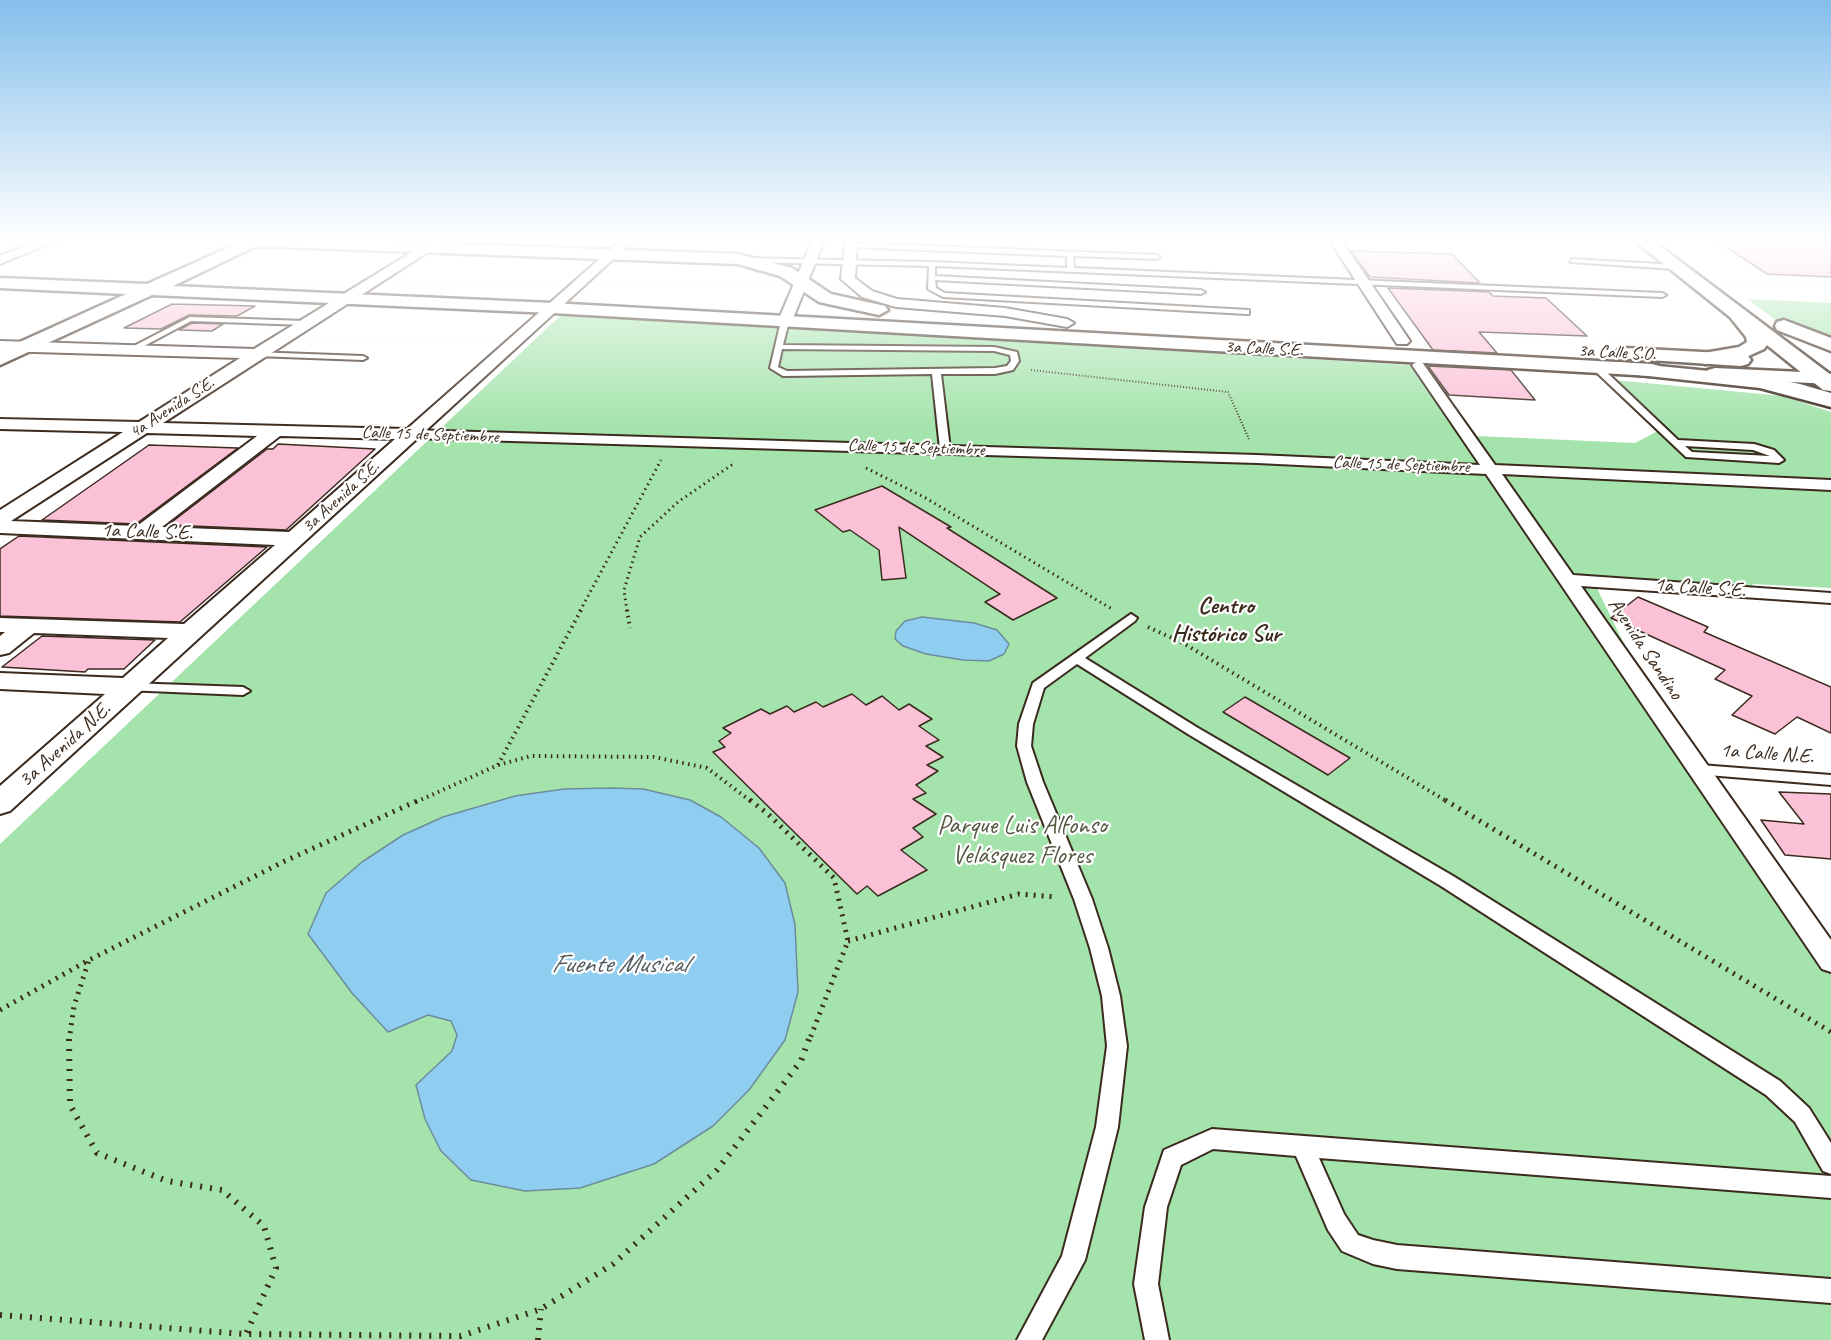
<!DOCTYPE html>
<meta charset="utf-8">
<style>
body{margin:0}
canvas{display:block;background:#fff}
</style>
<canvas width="1831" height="1340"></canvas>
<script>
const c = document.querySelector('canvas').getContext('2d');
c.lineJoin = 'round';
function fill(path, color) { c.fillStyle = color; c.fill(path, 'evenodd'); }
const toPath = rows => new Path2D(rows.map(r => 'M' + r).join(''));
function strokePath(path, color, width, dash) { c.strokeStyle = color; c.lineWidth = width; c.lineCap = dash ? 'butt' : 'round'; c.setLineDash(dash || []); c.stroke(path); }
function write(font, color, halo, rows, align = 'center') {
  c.font = font + ' Caveat,sans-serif'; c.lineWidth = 4.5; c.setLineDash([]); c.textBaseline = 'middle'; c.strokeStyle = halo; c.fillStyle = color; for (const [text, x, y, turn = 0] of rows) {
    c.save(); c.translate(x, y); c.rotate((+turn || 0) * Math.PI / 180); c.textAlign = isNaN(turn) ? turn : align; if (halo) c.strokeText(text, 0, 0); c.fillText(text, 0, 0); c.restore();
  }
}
const green = toPath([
 [1747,299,1831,303,1831,345,1784,326],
 [562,314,1426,366,1477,436,1635,443,1658,431,1604,379,1783,396,1831,412,1831,588,1752,584,1756,589,1623,583,1619,577,1591,576,1686,771,1831,952,1831,1340,0,1340,0,844]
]);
const water = toPath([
 [922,617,974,623,997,630,1009,644,1004,654,989,661,963,660,926,654,903,646,895,639,896,631,905,621,922,617],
 [609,788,643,789,690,800,721,817,759,848,785,883,795,925,798,992,785,1040,749,1090,713,1126,654,1164,580,1188,525,1191,471,1180,441,1151,425,1119,416,1085,452,1051,457,1035,451,1021,428,1015,388,1032,352,993,308,934,326,893,362,862,403,835,443,817,515,796,564,789,609,788]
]);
const building = toPath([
 [1717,241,1831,241,1831,277,1767,274,1717,241],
 [1351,251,1452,254,1480,283,1370,277,1351,251],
 [1388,288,1489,292,1493,296,1546,298,1587,336,1479,332,1497,353,1433,350,1388,288],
 [172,304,255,306,237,316,189,315,161,329,124,328,172,304],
 [192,323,223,324,212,331,179,330,192,323],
 [1428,366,1511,370,1535,400,1449,395,1428,366],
 [278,444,375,449,286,530,168,525,267,449,273,449,278,444],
 [149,445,238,448,136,524,42,520,149,445],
 [882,486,951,527,947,528,1057,598,1013,620,985,602,1000,594,899,527,906,578,882,580,879,550,850,530,843,532,815,510,882,486],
 [19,536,267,547,180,622,0,616,0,549,19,536],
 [1638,597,1708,627,1704,632,1831,687,1831,733,1797,717,1775,734,1732,715,1752,696,1715,679,1725,670,1611,618,1638,597],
 [42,636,155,640,124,669,88,669,85,672,2,667,42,636],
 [852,694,866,705,882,696,899,710,909,704,932,719,919,726,939,740,926,746,943,757,927,765,938,771,916,785,926,793,913,799,936,814,913,828,923,837,901,850,927,870,878,896,867,886,857,894,713,752,725,747,719,741,731,733,723,728,761,709,770,714,787,706,794,712,816,702,823,707,852,694],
 [1245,697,1350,758,1328,775,1223,712,1245,697],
 [1779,792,1831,794,1831,859,1785,855,1761,820,1804,824,1779,792]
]);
const pathFar4 = toPath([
 [1031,370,1228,392,1249,439]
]);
const pathFar3 = toPath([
 [866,468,924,497,1112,609],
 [580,611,661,460],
 [627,611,624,590,640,537,678,502,733,464]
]);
const pathFar2 = toPath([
 [627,610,630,628],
 [1148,627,1183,643,1448,802],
 [498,765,581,610],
 [416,802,498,765,531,756,654,757,707,768,752,802]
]);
const pathFar1 = toPath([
 [750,800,768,814,834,878,848,941,809,1041],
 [1445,800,1831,1032],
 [848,941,1019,894,1057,897],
 [0,1010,89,960,285,861,419,800],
 [69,1041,74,1006,89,960]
]);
const path = toPath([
 [69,1039,70,1105,97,1153,167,1181,222,1190,264,1226,276,1268,246,1334],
 [0,1315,245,1334,461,1336,541,1309,613,1264,717,1170,801,1061,809,1039],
 [538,1340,541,1309]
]);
const service = toPath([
 [849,241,855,241,855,243,1157,255,1160,257,1157,259,1073,256,1074,268,1662,293,1666,295,1662,297,935,266,935,276,1201,290,1205,292,1201,294,935,280,936,288,945,293,1249,310,1249,314,1246,314,943,297,928,289,929,266,744,262,741,260,744,258,932,262,1067,268,1067,256,851,247,848,245,849,241],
 [1572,259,1676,265,1679,267,1676,269,1570,262,1572,259],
 [190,317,305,321,309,323,305,325,191,321,133,352,126,350,190,317],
 [785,319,789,321,783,345,994,347,1017,352,1019,361,1013,370,995,374,941,374,950,449,945,452,940,449,932,374,783,376,770,368,781,321,785,319],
 [782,349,994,351,1010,355,1011,361,1007,366,995,368,787,371,778,367,782,349],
 [253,352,363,356,367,358,363,360,256,356,253,356,253,352],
 [1593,365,1599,365,1678,440,1754,444,1774,450,1784,460,1779,463,1686,457,1593,369,1593,365],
 [1685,446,1753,450,1770,456,1692,452,1685,446],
 [1131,614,1137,618,1135,621,1085,658,1198,728,1453,876,1780,1081,1809,1108,1831,1143,1831,1174,1823,1171,1795,1122,1766,1095,1441,886,1188,734,1077,664,1044,688,1033,724,1031,746,1043,782,1092,899,1108,948,1120,996,1127,1046,1118,1127,1085,1260,1042,1340,1017,1340,1062,1256,1096,1127,1107,1046,1102,996,1090,948,1074,899,1027,782,1017,746,1019,724,1033,683,1131,614],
 [130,683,243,687,250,691,243,695,125,690,123,687,125,684,130,683],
 [1700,765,1831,775,1831,785,1695,774,1692,770,1695,766,1700,765],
 [1212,1129,1831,1176,1831,1198,1319,1158,1344,1214,1358,1235,1373,1240,1397,1245,1831,1279,1831,1303,1397,1269,1373,1264,1342,1251,1328,1230,1296,1156,1213,1149,1181,1165,1167,1207,1158,1284,1169,1340,1145,1340,1134,1284,1145,1207,1164,1150,1212,1129]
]);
const pedestrian = toPath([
 [1418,361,1422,362,1495,465,1831,480,1831,490,1502,474,1573,575,1831,593,1831,603,1581,586,1831,940,1831,972,1822,969,1486,474,1257,463,410,438,403,434,410,430,1257,455,1480,465,1412,365,1418,361]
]);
const minor = toPath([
 [38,241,56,241,0,264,0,256,38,241],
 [430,241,445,241,163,423,407,429,620,241,633,241,10,811,0,814,0,786,105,694,0,689,0,673,123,678,168,638,34,633,9,653,0,655,0,636,5,632,0,632,0,618,184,624,275,545,0,533,0,510,123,432,0,429,0,419,139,422,240,358,0,351,0,341,254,349,430,241],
 [147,433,257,436,137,526,11,521,147,433],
 [280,436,395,439,289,532,162,527,280,436],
 [812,241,824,241,792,321,785,325,780,324,778,321,812,241],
 [851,241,857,245,855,278,872,291,897,299,1005,308,1067,319,1074,323,1067,327,1005,316,896,307,862,297,841,279,845,245,851,241],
 [1330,241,1342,241,1410,341,1407,344,1397,344,1330,241]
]);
const tertiary = toPath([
 [224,241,370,241,738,254,792,268,831,294,885,306,888,310,879,315,819,302,780,276,738,264,256,246,173,286,552,303,1652,364,1659,366,1662,370,1659,374,1652,376,552,313,152,295,0,365,0,351,126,294,0,288,0,278,147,284,232,246,224,241],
 [1625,348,1741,354,1748,356,1751,360,1748,364,1741,366,1618,358,1615,354,1618,350,1625,348],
 [1715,368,1824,373,1831,374,1831,384,1708,378,1705,374,1708,370,1715,368]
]);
const trunk = toPath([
 [1635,241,1653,241,1831,375,1831,391,1823,390,1767,345,1764,349,1744,358,1705,364,1698,362,1695,358,1698,354,1739,347,1747,342,1746,337,1730,317,1635,241],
 [1784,320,1831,338,1831,351,1777,330,1775,326,1777,322,1784,320],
 [1618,362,1760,376,1800,384,1831,393,1831,407,1760,388,1611,372,1608,368,1611,364,1618,362]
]);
const farStreetnames = [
 ["3a Calle S.E.",1264,349,3],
 ["3a Calle S.O.",1617,353,3],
 ["4a Avenida S.E.",172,408,-33],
 ["Calle 15 de Septiembre",430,435,2],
 ["Calle 15 de Septiembre",916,448,2],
 ["Calle 15 de Septiembre",1401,465,2],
 ["3a Avenida S.E.",341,497,-42]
];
const streetNames = [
 ["1a Calle S.E.",147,532,2],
 ["1a Calle S.E.",1700,588,4],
 ["Avenida Sandino",1645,649,56],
 ["3a Avenida N.E.",65,745,-42],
 ["1a Calle N.E.",1767,754,4]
];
const quarterNames = [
 ["Centro",1226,607],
 ["Histórico Sur",1226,635]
];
const nearParknames = [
 ["Parque Luis Alfonso",1022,826],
 ["Velásquez Flores",1022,856]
];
const nearWaternames = [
 ["Fuente Musical",619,965]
];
fill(green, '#a4e3ab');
fill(water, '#8fcef0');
strokePath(water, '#6d8c9c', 1.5);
fill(building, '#fbc2d7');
strokePath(building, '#3b2a1e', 1.5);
strokePath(service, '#3b2a1e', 4);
strokePath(pedestrian, '#3b2a1e', 4);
strokePath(minor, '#3b2a1e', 4);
strokePath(tertiary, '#3b2a1e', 5);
strokePath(trunk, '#3b2a1e', 5);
strokePath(pathFar4, '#3b2a1e', 2, [1, 2]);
strokePath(pathFar3, '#3b2a1e', 3, [1.5, 4]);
strokePath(pathFar2, '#3b2a1e', 4, [1.5, 4.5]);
strokePath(pathFar1, '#3b2a1e', 5, [2, 6]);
strokePath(path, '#3b2a1e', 6, [2, 8]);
fill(service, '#fff');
fill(pedestrian, '#fff');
fill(minor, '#fff');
fill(tertiary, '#fff');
fill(trunk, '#fff');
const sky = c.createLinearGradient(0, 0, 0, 429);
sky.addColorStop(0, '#84beeb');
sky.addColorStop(0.56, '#fff');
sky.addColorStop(1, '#ffffff00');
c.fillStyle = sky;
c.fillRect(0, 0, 1831, 429);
write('18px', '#3b2a1e', '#fff', farStreetnames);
write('21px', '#3b2a1e', '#fff', streetNames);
write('bold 24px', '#3b2a1e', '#fff', quarterNames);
write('26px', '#555841', '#fff', nearParknames);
write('italic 27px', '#545b5d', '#fff', nearWaternames);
</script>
